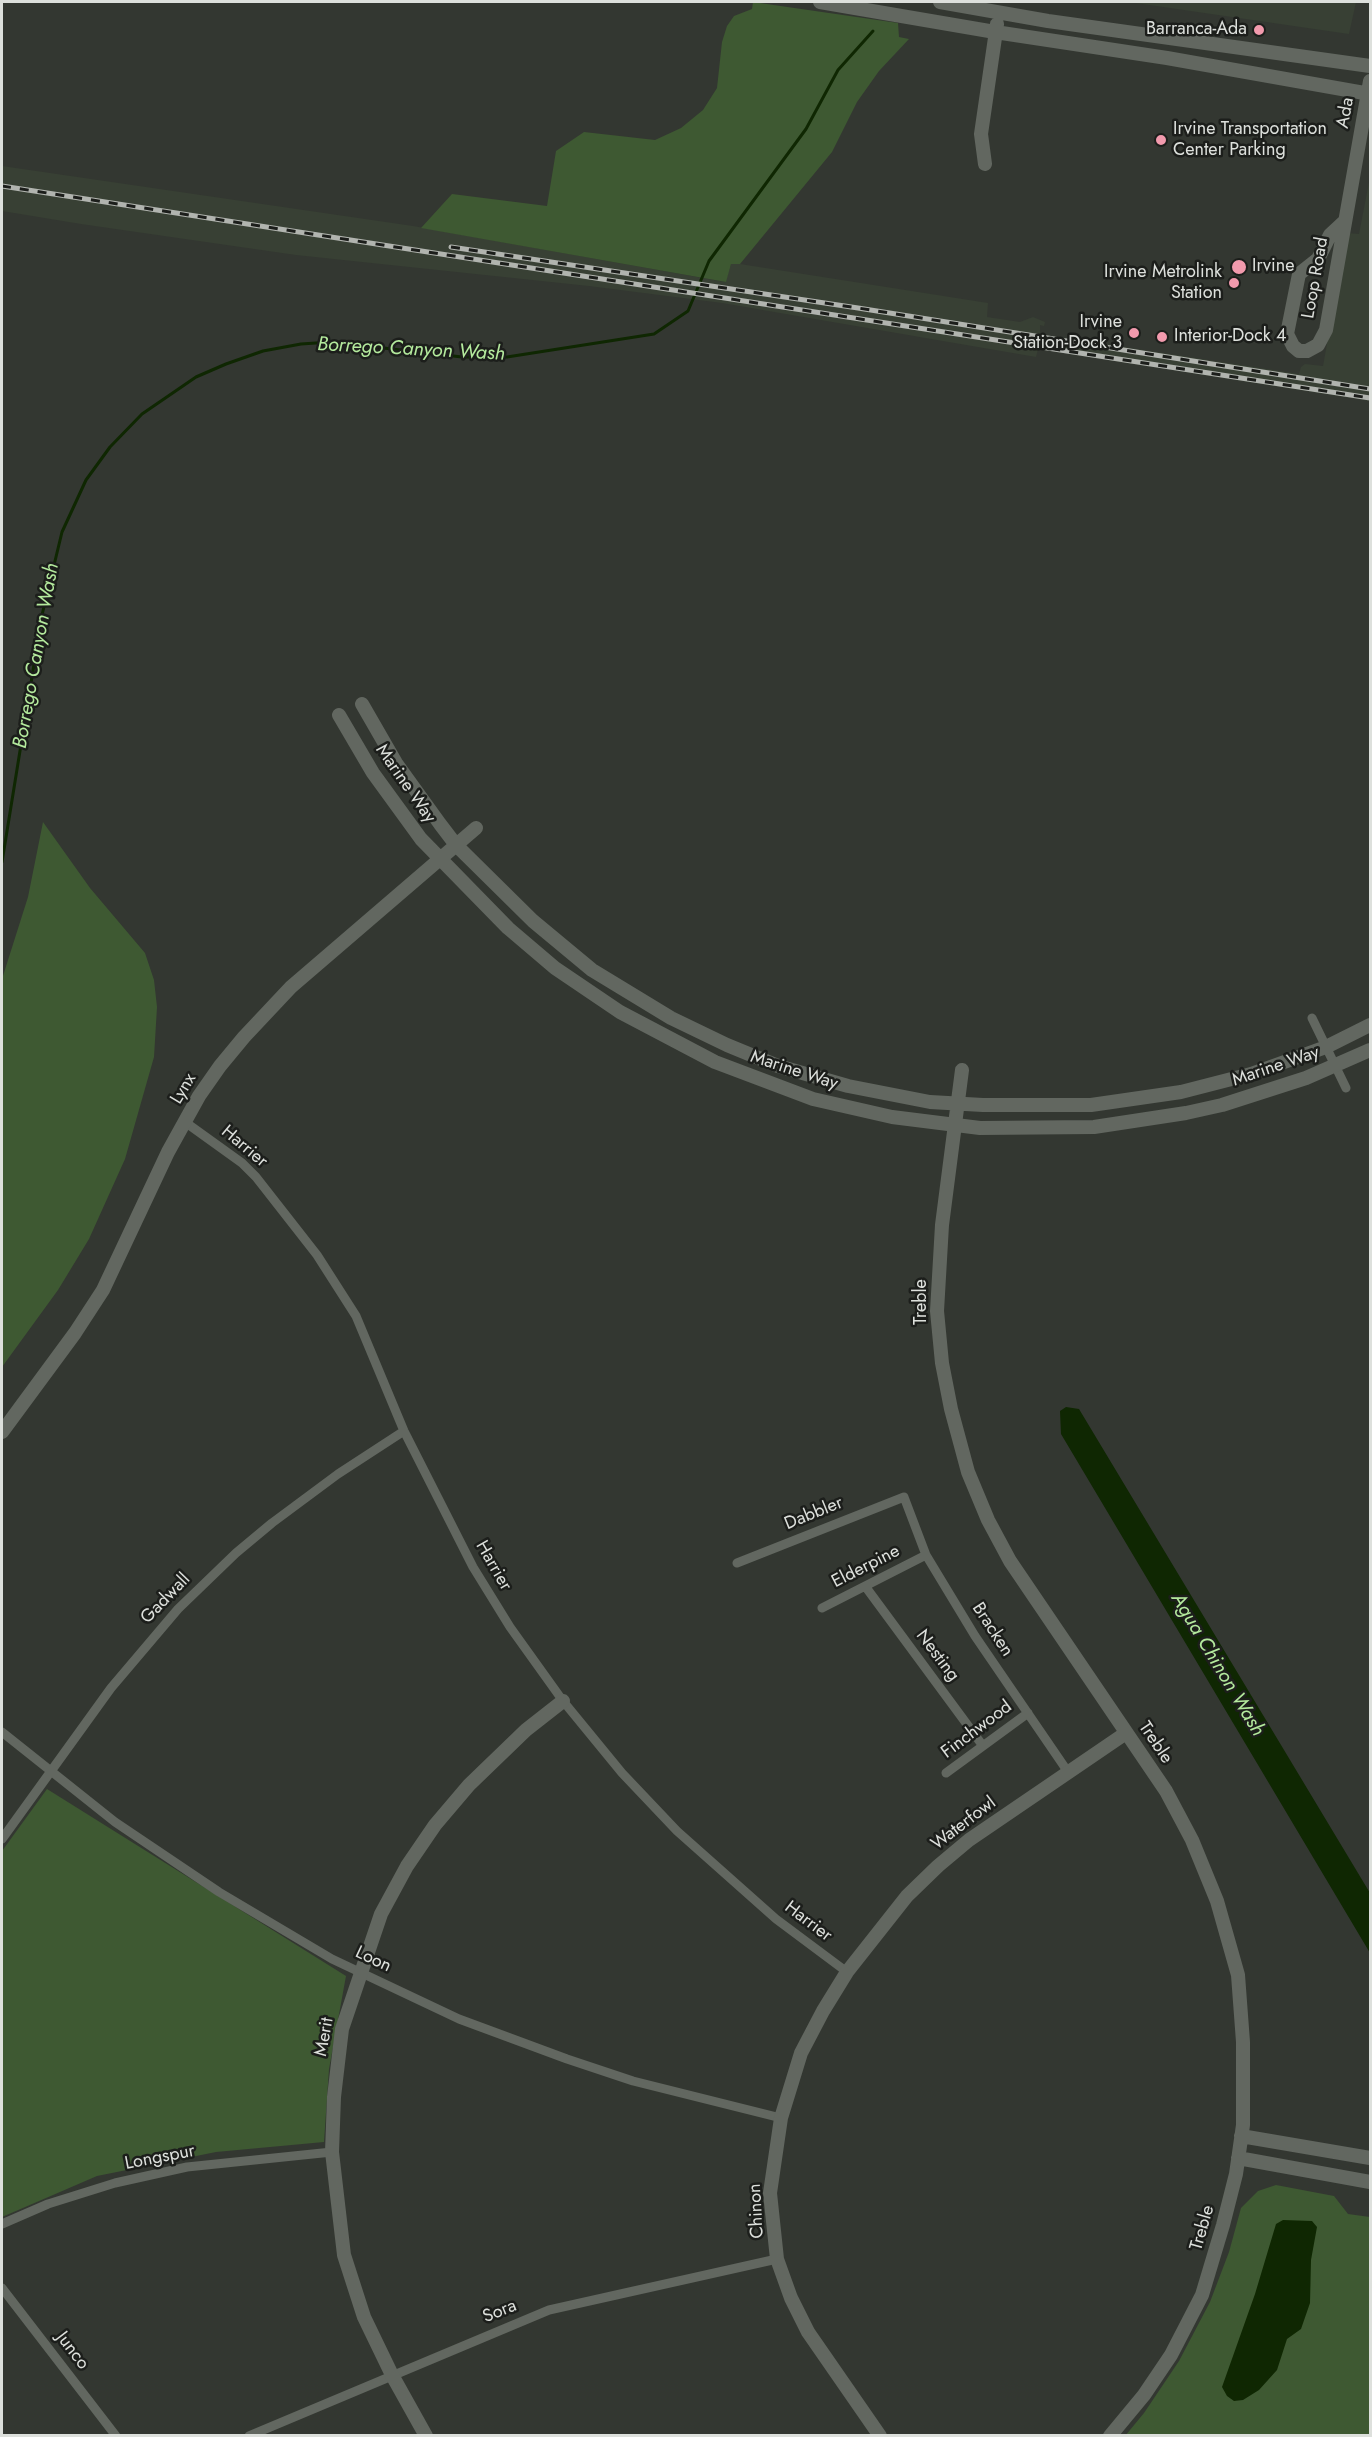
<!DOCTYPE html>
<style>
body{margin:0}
#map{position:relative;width:1372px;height:2437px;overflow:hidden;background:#333731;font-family:Jost,sans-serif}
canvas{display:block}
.frame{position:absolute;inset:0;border:3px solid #dde0dc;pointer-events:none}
</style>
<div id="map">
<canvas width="1372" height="2437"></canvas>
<div class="frame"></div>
</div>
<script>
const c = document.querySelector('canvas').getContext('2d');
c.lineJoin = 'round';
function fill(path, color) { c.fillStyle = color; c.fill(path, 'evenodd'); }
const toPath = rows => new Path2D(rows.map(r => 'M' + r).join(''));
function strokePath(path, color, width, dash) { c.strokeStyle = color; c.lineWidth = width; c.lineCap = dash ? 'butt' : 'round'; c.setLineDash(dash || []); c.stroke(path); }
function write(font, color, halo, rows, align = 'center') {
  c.font = font + ' Jost,sans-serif'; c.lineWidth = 5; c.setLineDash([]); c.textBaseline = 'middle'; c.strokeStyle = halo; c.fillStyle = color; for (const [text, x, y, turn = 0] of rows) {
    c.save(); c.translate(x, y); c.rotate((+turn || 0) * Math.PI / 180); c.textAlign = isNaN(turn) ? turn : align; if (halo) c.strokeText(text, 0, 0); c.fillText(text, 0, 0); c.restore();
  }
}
const built = toPath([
 [1129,2,1356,2,1349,34],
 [2,166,413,226,725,282,731,264,740,264,988,303,987,317,1020,322,1033,317,1045,322,1044,326,1040,325,1040,334,1299,374,1301,367,1305,364,1323,366,1347,233,1359,234,1370,177,1370,401,1038,349,1036,357,722,303,589,286,296,255,81,224,2,211]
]);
const green = toPath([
 [753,2,898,23,899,37,909,39,879,71,857,102,832,152,740,264,731,264,726,282,421,228,452,194,547,206,556,151,584,132,655,140,681,128,703,110,717,88,722,42,727,26,734,16,752,9],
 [43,822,90,888,145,953,154,980,157,1007,154,1057,125,1159,89,1239,58,1290,2,1367,2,979,28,897],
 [47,1789,346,1976,329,2069,324,2142,216,2152,97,2176,2,2217,2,1851],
 [1276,2185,1334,2196,1348,2214,1370,2217,1370,2435,1125,2436,1144,2413,1179,2361,1210,2302,1229,2252,1241,2208,1258,2191]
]);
const water = toPath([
 [1066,1407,1079,1409,1370,1893,1370,1953,1061,1434,1060,1411],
 [1283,2220,1312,2221,1317,2227,1311,2260,1310,2303,1301,2329,1287,2339,1277,2370,1259,2390,1243,2400,1234,2401,1227,2396,1222,2387,1255,2294,1276,2224]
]);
const stream = toPath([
 [2,862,42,615,62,532,86,480,110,447,142,414,196,377,226,364,263,351,301,344,331,342,462,357,507,357,654,334,688,311,709,261,806,129,838,70,873,31]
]);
const street = toPath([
 [1312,1018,1346,1088],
 [185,1122,242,1163,256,1177,317,1255,356,1316,404,1431,473,1567,510,1627,563,1701,622,1773,677,1831,776,1919,847,1972],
 [737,1563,904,1497,926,1555,975,1636,1068,1772],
 [865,1586,983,1746],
 [822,1608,926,1555],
 [2,1732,115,1822,219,1892,332,1959,459,2019,567,2059,633,2081,781,2118],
 [946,1773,1028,1713],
 [2,1839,111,1688,178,1609,236,1553,272,1523,338,1474,404,1431],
 [2,2224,48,2204,115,2183,187,2167,332,2152],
 [2,2288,116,2436],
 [249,2436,549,2310,777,2259]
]);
const secondary = toPath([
 [820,2,995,32,1167,58,1370,94],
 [940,2,1048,21,1370,66],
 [985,164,981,134,997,24],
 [1344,222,1330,235,1318,259,1299,274,1287,334,1293,346,1299,351,1307,351,1318,345,1326,330,1370,81],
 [362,704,396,763,440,824,456,845,533,921,592,970,671,1018,727,1045,778,1066,848,1086,930,1102,983,1105,1091,1105,1181,1092,1251,1074,1326,1047,1370,1025],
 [339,715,373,773,421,839,508,928,555,968,620,1012,715,1062,813,1099,892,1117,980,1128,1094,1127,1186,1113,1222,1105,1306,1078,1370,1050],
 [962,1070,942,1225,937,1311,942,1363,951,1409,968,1472,988,1520,1010,1561,1166,1791,1192,1840,1217,1901,1238,1975,1243,2042,1243,2125,1236,2174,1223,2225,1202,2295,1171,2355,1144,2395,1110,2436],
 [2,1432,75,1333,103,1290,168,1152,199,1096,220,1066,244,1037,291,987,476,828],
 [1241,2136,1370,2158],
 [1238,2158,1370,2182],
 [426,2436,392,2375,364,2317,344,2255,332,2152,334,2097,342,2029,381,1914,407,1866,435,1825,469,1785,526,1730,563,1701],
 [880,2436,808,2332,791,2298,777,2259,770,2193,781,2118,801,2053,823,2011,847,1972,907,1896,938,1866,969,1840,1126,1733]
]);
const rail = toPath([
 [2,186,1370,398],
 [451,247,858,308,1370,389]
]);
const markers = [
 [1259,30,6,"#f29aad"],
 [1161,140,6,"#f29aad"],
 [1239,267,8,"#f29aad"],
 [1234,283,6,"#f29aad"],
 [1134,333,6,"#f29aad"],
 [1162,337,6,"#f29aad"]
];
const poiNames = [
 ["Barranca-Ada",1247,30],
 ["Irvine Transportation",1173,130,"left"],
 ["Center Parking",1173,151,"left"],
 ["Irvine",1252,267,"left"],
 ["Irvine Metrolink",1222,273],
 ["Station",1222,294],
 ["Irvine",1122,323],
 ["Station-Dock 3",1122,344],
 ["Interior-Dock 4",1174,337,"left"]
];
const streetNames = [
 ["Ada",1346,113,-80],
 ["Loop Road",1316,278,-80],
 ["Marine Way",405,784,55],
 ["Marine Way",1276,1067,-19],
 ["Marine Way",794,1071,18],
 ["Lynx",184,1089,-59],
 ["Harrier",244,1147,40],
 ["Treble",922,1302,-90],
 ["Dabbler",814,1514,-22],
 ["Harrier",493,1566,60],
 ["Elderpine",866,1567,-27],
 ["Gadwall",166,1599,-46],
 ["Bracken",992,1630,57],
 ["Nesting",937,1656,53],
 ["Finchwood",977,1730,-37],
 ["Treble",1155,1743,56],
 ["Waterfowl",964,1824,-37],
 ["Harrier",808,1922,37],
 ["Loon",373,1960,25],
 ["Merit",325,2037,-80],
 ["Longspur",160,2158,-11],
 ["Chinon",757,2211,-93],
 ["Treble",1203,2228,-74],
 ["Sora",500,2312,-22],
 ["Junco",72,2351,53]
];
const waterNames = [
 ["Borrego Canyon Wash",411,350,3],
 ["Borrego Canyon Wash",37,656,-80],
 ["Agua Chinon Wash",1217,1665,59]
];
fill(built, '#384034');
fill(green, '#3e5932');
fill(water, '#0f2702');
strokePath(stream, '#0f2702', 3);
strokePath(street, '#626760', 9);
strokePath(secondary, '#626760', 14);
strokePath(rail, '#b1b4af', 5);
strokePath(rail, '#1c1e1b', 3, [9]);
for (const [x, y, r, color] of markers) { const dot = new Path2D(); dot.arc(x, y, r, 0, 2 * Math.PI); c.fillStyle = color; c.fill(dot); strokePath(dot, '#1c1e1b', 2); }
write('18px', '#dde0dc', '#1c1e1b', poiNames, 'right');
write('18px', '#dde0dc', '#1c1e1b', streetNames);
write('italic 20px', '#b4ea9d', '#1c1e1b', waterNames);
</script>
